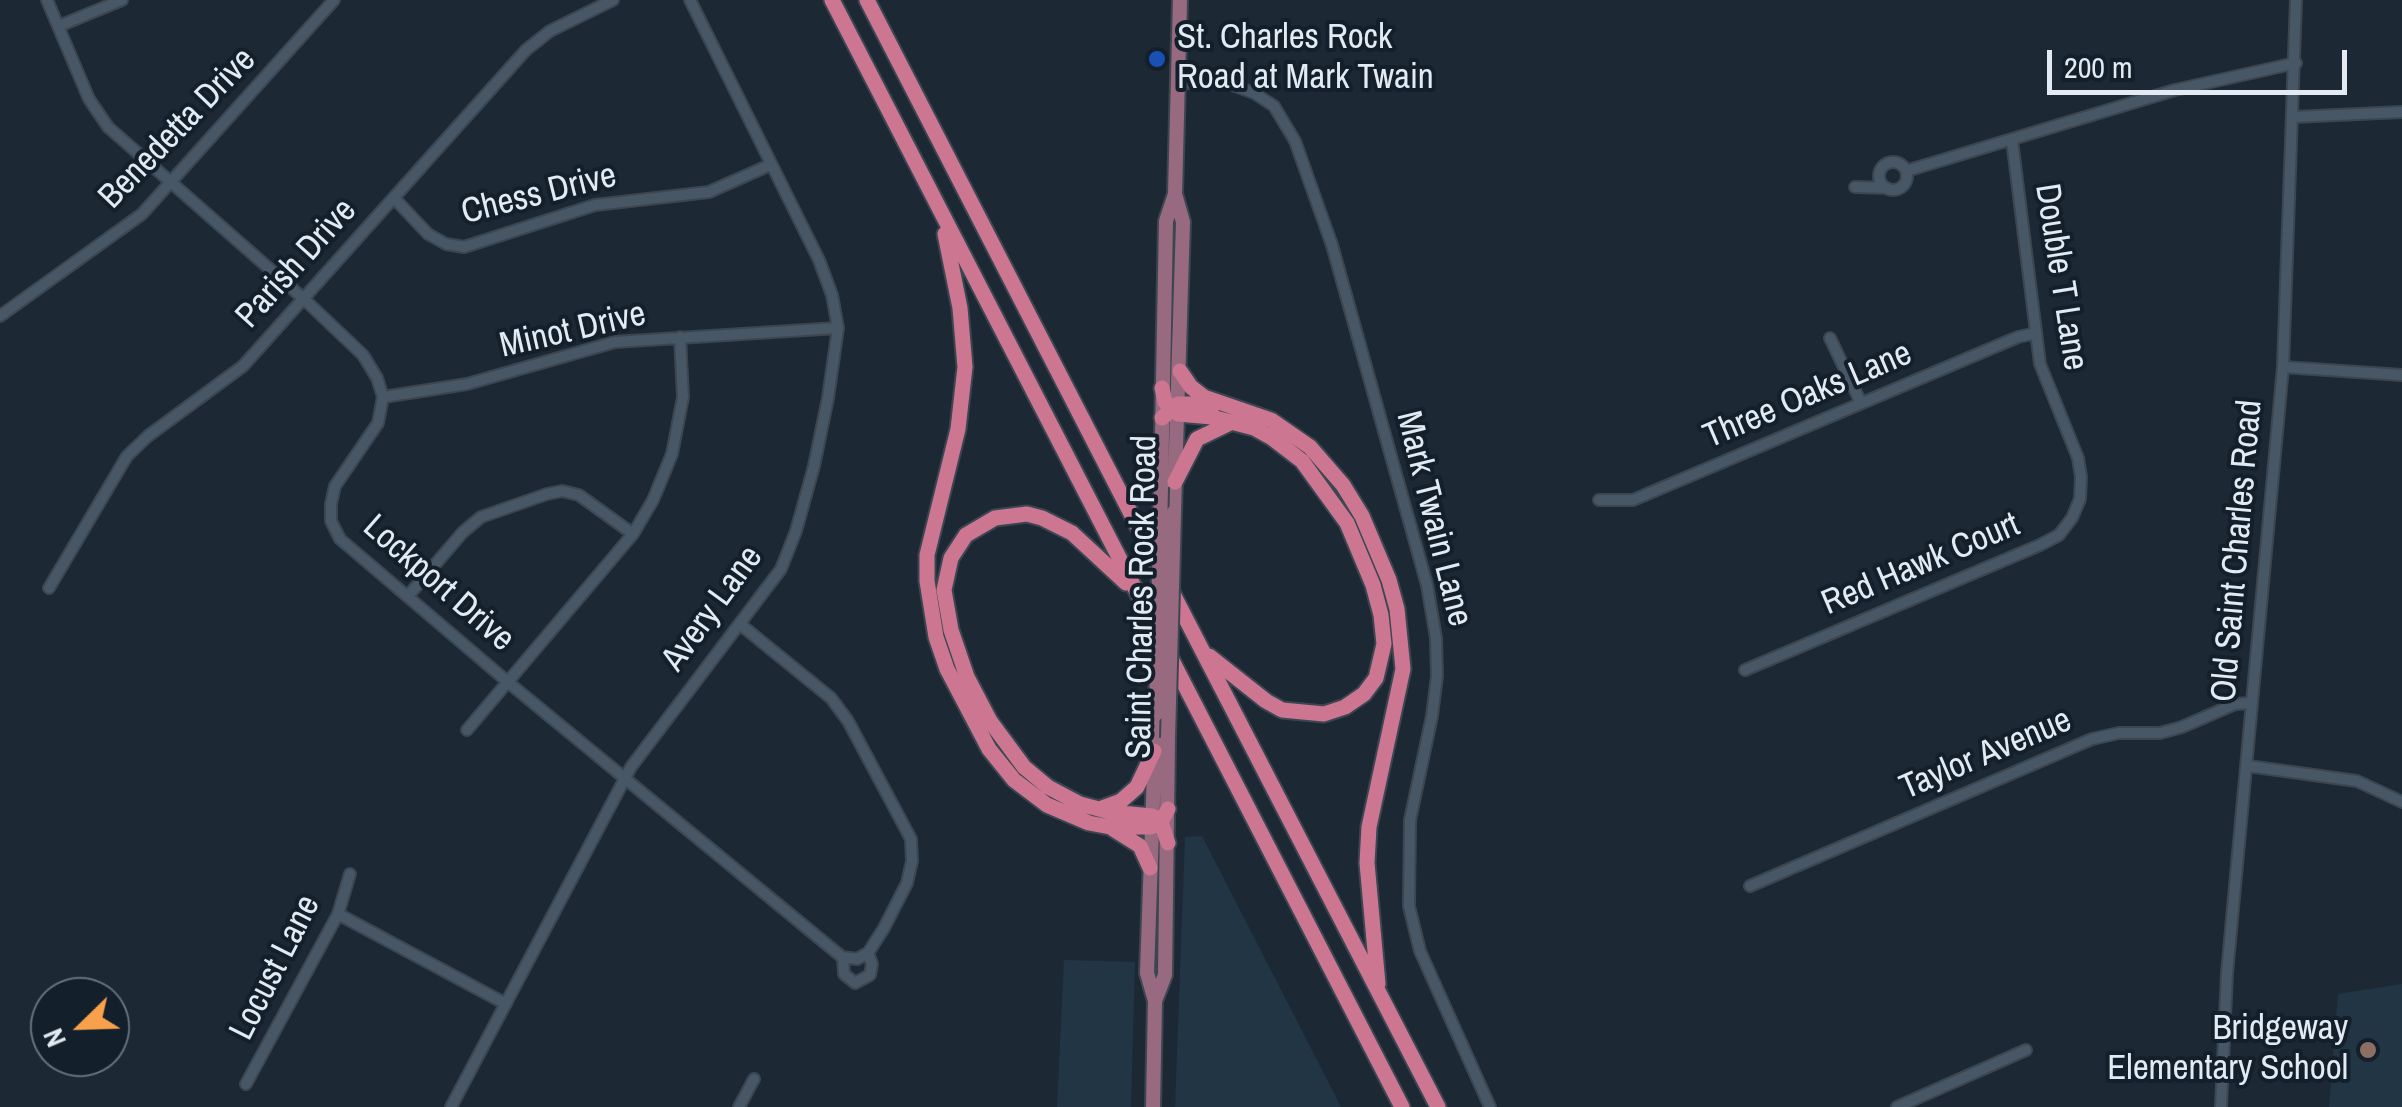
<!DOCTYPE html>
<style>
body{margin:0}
#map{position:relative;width:2402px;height:1107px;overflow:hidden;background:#1c2935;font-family:"Archivo Narrow",sans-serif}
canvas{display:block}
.north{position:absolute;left:30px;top:977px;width:100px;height:100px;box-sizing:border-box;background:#13202b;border:2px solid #66717b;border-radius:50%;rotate:247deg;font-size:28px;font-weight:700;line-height:40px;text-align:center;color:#e2ebf3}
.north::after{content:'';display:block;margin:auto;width:35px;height:45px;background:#f8a04b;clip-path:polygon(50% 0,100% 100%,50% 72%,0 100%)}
.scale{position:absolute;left:2047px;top:50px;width:300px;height:45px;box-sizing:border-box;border:5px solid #e2ebf3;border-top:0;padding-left:12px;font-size:30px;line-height:35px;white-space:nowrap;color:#e2ebf3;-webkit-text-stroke:8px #13202b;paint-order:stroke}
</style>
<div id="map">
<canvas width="2402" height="1107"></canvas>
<div class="north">N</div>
<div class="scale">200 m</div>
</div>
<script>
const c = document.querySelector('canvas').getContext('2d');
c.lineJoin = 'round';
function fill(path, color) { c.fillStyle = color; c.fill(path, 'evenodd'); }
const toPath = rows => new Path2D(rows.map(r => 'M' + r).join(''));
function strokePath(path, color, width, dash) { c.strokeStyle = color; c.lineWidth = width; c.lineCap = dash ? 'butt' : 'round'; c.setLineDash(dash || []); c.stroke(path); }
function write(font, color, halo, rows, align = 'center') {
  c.font = font + ' "Archivo Narrow",sans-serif'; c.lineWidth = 8; c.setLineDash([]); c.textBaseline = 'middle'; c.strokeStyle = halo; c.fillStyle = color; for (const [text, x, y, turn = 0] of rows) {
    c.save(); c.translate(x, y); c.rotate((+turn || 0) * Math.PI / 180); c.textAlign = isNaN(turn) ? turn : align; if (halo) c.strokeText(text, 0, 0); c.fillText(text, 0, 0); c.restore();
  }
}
const built = toPath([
 [1202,836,1341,1107,1175,1107,1185,837],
 [1064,960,1135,962,1131,1107,1057,1107],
 [2402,984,2402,1107,2329,1107,2338,994]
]);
const minor = toPath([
 [47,0,89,99,108,127,305,300,363,355,377,378,383,397,378,423,335,486,331,504,331,521,340,539,509,683,842,957,857,959,868,953,884,928,907,883,912,861,911,839,848,721,831,698,741,625],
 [59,26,122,0],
 [1178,83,1227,83,1254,93,1274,106,1295,141,1332,245,1427,585,1436,638,1437,676,1432,716,1410,820,1409,906,1420,951,1490,1107],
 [2294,117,2402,112],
 '1879 176a14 14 0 1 1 28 0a14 14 0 1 1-28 0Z',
 [1906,171,2175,90,2296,63],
 [1855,187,1887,188],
 [394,198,428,234,446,244,464,247,595,205,709,192,770,165],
 [0,316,142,214,334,0],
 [1830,338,1861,403],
 [2283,367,2402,375],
 [383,397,467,384,615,342,838,328],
 [1599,500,1633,500,2018,337,2036,333],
 [49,588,127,456,148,436,243,366,526,50,550,31,613,0],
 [408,596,463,532,481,517,547,494,562,491,579,495,633,534],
 [1745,670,2040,545,2059,535,2072,518,2080,499,2081,477,2078,458,2040,364,2012,140],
 [467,730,633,534,653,500,672,454,683,397,680,337],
 [2248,766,2357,781,2402,802],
 [1750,886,2092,739,2119,733,2160,733,2182,727,2235,704,2250,703],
 [338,914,506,1004],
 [843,957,844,974,855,983,870,975,872,964,868,953],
 [246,1084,338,914,350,874],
 [451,1107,631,767,781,569,796,531,814,466,828,398,838,328,832,295,819,260,690,0],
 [739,1107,754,1079],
 [1897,1107,2026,1050],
 [2221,1107,2227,973,2283,367,2296,0]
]);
const major = toPath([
 [1161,487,1166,221,1175,194],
 [1174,512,1183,222,1175,194,1180,0],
 [1155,1001,1165,975,1168,738],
 [1153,1107,1155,1001,1147,973,1156,714]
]);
const highway = toPath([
 [832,0,1402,1107],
 [867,0,1160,570],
 [945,234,960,308,965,367,958,429,927,555,927,581,936,637,947,669,989,749,1014,780,1047,805,1089,823,1110,827,1151,827,1161,822,1168,809],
 [1180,371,1191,387,1204,397,1271,420,1310,447,1343,485,1362,516,1389,580,1397,609,1403,669,1369,827,1367,863,1378,984],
 [1162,388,1165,402,1178,414,1212,417,1254,428,1272,438,1302,461,1347,523,1373,585,1381,615,1384,644,1376,678,1364,694,1345,707,1324,714,1282,710,1266,701,1209,656],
 [1162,418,1178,404,1215,404],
 [1175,482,1197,439,1230,423],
 [1126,583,1072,533,1042,518,1027,514,995,518,966,535,951,558,944,590,951,630,967,677,990,721,1024,767,1048,787,1080,804,1110,812,1152,816,1161,822,1168,843],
 [1171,590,1438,1107],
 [1102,808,1121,801,1137,787,1154,751],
 [1113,829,1140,846,1150,868]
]);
const majorBridge = toPath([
 [1156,714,1161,487],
 [1168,738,1174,512]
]);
const markers = [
 [1157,59,10,"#1a4fb4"],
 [2368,1050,10,"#8d6e63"]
];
const poiNames = [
 ["St. Charles Rock",1177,39],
 ["Road at Mark Twain",1177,79],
 ["Bridgeway",2348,1030,"right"],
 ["Elementary School",2348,1070,"right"]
];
const streetNames = [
 ["Benedetta Drive",178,129,-46],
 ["Chess Drive",539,195,-14],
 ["Parish Drive",297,264,-48],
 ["Double T Lane",2060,277,81],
 ["Minot Drive",573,331,-13],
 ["Three Oaks Lane",1808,396,-23],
 ["Mark Twain Lane",1433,519,76],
 ["Old Saint Charles Road",2238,551,-85],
 ["Red Hawk Court",1921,565,-23],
 ["Lockport Drive",438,584,41],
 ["Saint Charles Rock Road",1143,597,-89],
 ["Avery Lane",713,609,-54],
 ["Taylor Avenue",1986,755,-23],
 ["Locust Lane",276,968,-63]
];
fill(built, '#223545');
strokePath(minor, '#3b4650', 14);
strokePath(major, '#3b4650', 18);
strokePath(highway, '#3b4650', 19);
strokePath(minor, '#485765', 10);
strokePath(major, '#986a80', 14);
strokePath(highway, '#cd7692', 15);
strokePath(majorBridge, '#3b4650', 18, []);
strokePath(majorBridge, '#986a80', 14);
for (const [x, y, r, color] of markers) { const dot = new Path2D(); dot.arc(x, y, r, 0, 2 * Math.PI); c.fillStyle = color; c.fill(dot); strokePath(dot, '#13202b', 4); }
write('35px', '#e2ebf3', '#13202b', poiNames, 'left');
write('35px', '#e2ebf3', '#13202b', streetNames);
</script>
